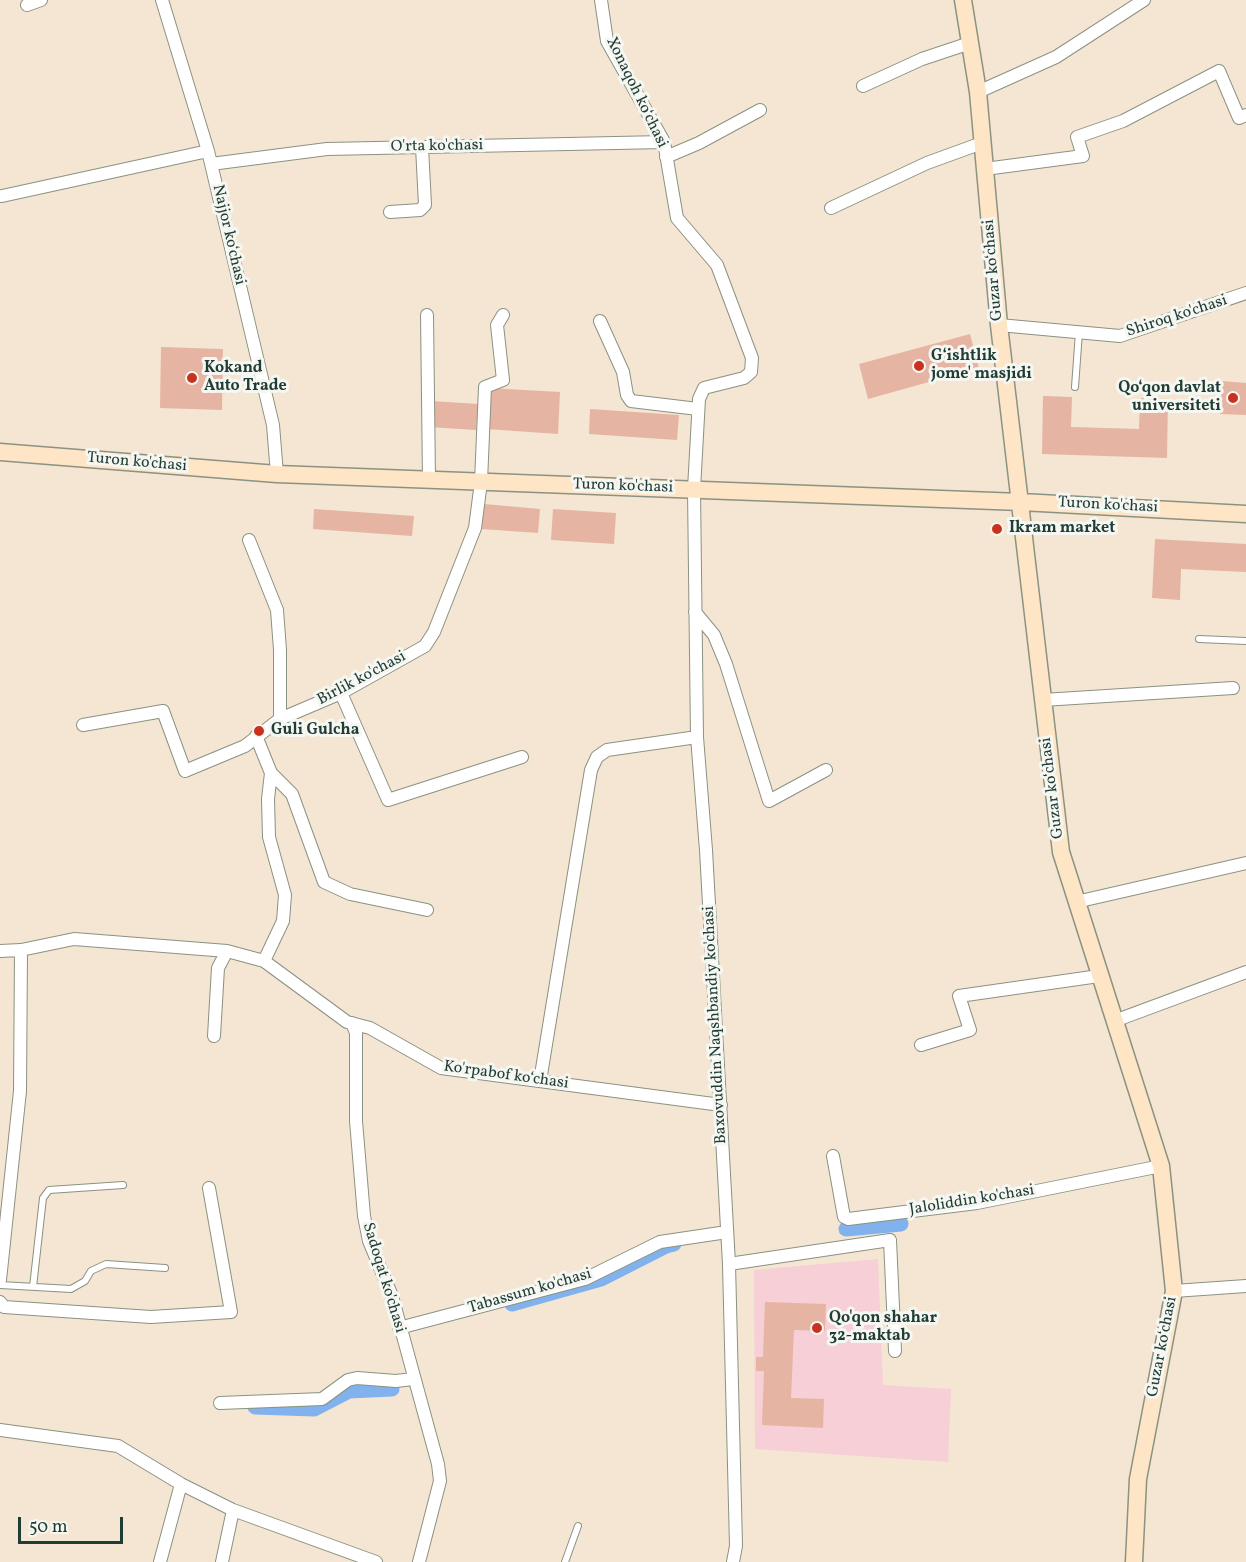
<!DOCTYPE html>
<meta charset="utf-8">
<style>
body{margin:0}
#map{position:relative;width:1246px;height:1562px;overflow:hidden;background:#f4e6d2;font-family:Vollkorn,serif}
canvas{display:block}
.scale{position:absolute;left:18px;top:1517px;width:105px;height:27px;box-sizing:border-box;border:3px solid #1f3d34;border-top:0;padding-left:8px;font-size:18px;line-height:21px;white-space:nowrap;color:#1f3d34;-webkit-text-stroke:4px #f6f6f2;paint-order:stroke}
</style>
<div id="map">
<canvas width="1246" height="1562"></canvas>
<div class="scale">50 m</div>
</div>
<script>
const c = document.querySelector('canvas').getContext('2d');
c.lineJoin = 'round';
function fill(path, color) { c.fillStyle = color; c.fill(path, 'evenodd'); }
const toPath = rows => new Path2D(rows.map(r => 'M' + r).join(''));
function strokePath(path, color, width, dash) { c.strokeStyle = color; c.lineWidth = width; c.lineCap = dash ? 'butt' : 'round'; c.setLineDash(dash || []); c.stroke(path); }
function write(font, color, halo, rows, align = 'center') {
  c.font = font + ' Vollkorn,serif'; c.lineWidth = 6; c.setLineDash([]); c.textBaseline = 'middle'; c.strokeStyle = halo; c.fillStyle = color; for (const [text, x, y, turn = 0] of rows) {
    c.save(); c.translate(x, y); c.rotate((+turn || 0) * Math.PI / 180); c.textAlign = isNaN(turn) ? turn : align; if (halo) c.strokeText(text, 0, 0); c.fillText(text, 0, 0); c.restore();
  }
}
const built = toPath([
 [878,1259,883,1385,951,1389,948,1462,755,1449,754,1270]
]);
const canal = toPath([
 [846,1229,901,1224],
 [512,1304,601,1279,666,1246,674,1244],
 [255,1407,314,1409,349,1391,392,1389]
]);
const building = toPath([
 [970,334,979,368,868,399,859,364],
 [161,347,223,349,222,410,160,408],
 [1222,381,1246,383,1246,415,1220,414],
 [489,388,560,392,558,434,486,429],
 [1043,396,1072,397,1071,427,1139,429,1140,398,1168,399,1167,458,1042,454],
 [431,401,478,404,476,430,429,427],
 [590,409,679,415,677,440,589,434],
 [484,504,540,509,538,533,482,529],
 [314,509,414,516,412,536,313,529],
 [553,509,616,513,614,544,551,540],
 [1155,539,1246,544,1246,572,1181,569,1180,600,1152,598],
 [765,1302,826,1304,825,1331,794,1330,791,1398,824,1399,823,1428,762,1425,764,1371,756,1371,756,1357,763,1357]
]);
const service = toPath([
 [1075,387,1079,332],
 [1199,639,1246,641],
 [0,1285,71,1289,85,1281,91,1271,106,1264,165,1268],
 [33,1287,43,1198,49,1190,123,1185],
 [565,1562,578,1526]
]);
const minor = toPath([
 [162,0,208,151,273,425,277,474],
 [601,0,607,41,664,142,677,218,717,265,752,358,751,372,744,378,704,388,699,399,694,489,697,737,706,850,729,1264,736,1546,733,1562],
 [27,5,41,0],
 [863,86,922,59,970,43],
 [978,92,1056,57,1144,0],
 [666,157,699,143,760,110],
 [211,164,327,149,664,142],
 [985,169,1083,156,1077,137,1123,121,1219,71,1239,118,1246,115],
 [2,196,208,151],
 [831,208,927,163,982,143],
 [390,212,420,210,425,205,422,147],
 [427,315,429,480],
 [600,321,623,372,627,395,631,401,698,409],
 [999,325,1120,336,1246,293],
 [249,540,277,610,280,650,280,719],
 [695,612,714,635,726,664,769,801,826,770],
 [341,693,388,800,522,757],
 [1043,700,1233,688],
 [83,725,163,711,185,771,245,746,280,719,341,693,425,646,434,632,475,528,481,482,485,387,503,380,497,325,503,315],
 [256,736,271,773,268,799,269,837,285,895,283,921,264,961],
 [271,773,292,794,324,882,350,894,427,910],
 [1076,902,1246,863],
 [0,951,21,950,74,939,227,951,264,961,347,1022,370,1028,441,1068,721,1105],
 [1114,1021,1246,972],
 [352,1023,356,1033,356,1121,364,1216,369,1241,392,1296,438,1464,440,1481,419,1562],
 [214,1036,218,968,227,951],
 [921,1045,970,1030,959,996,1099,976],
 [540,1081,591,770,597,757,607,750,697,737],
 [833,1156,844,1217,848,1219,977,1203,1161,1166],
 [729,1264,890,1240,895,1351],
 [0,1280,20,1091,21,950],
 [1174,1291,1246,1286],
 [0,1302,4,1307,151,1317,231,1312,209,1188],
 [399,1328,585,1279,660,1242,727,1232],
 [220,1403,322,1399,348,1380,357,1378,396,1381,413,1379],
 [0,1430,118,1446,181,1484,233,1510,376,1562],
 [160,1562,181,1484],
 [222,1562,233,1510]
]);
const secondary = toPath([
 [963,0,978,92,999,325,1061,852,1161,1166,1174,1291,1138,1479,1134,1562],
 [0,452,277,474,1021,502,1246,514]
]);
const markers = [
 [919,366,6,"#c8321e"],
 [192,378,6,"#c8321e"],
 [1233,398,6,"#c8321e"],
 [997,529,6,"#c8321e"],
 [259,731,6,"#c8321e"],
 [817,1328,6,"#c8321e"]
];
const streetNames = [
 ["Xonaqoh koʻchasi",636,93,64],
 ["O'rta ko'chasi",437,147,-1],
 ["Najjor koʻchasi",228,235,77],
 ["Guzar koʻchasi",994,270,-95],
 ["Shiroq ko'chasi",1177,317,-18],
 ["Turon ko'chasi",137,463,5],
 ["Turon ko'chasi",623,487,2],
 ["Turon ko'chasi",1108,506,3],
 ["Birlik ko'chasi",362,679,-28],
 ["Guzar koʻchasi",1053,788,-97],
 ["Baxovuddin Naqshbandiy ko'chasi",716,1025,-93],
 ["Ko'rpabof koʻchasi",506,1076,8],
 ["Jaloliddin ko'chasi",972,1201,-9],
 ["Sadoqat ko'chasi",383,1278,73],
 ["Tabassum ko'chasi",530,1292,-16],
 ["Guzar koʻchasi",1163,1347,-79]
];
const poiNames = [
 ["Gʻishtlik",931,357],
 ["jome' masjidi",931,375],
 ["Kokand",204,369],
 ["Auto Trade",204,387],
 ["Qoʻqon davlat",1221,389,"right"],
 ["universiteti",1221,407,"right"],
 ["Ikram market",1009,529],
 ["Guli Gulcha",271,731],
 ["Qo'qon shahar",829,1319],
 ["32-maktab",829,1337]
];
fill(built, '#f6cfd7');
strokePath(canal, '#81b2ed', 15);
fill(building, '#e6b4a2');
strokePath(service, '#8a9283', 8);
strokePath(minor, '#8a9283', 14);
strokePath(secondary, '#8a9283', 19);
strokePath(service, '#fff', 6);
strokePath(minor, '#fff', 12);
strokePath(secondary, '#fde5c5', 16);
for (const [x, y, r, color] of markers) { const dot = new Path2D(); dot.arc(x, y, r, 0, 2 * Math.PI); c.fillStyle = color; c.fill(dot); strokePath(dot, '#f6f6f2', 2); }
write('16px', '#1f3d34', '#f6f6f2', streetNames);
write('bold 16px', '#1f3d34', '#f6f6f2', poiNames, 'left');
</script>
